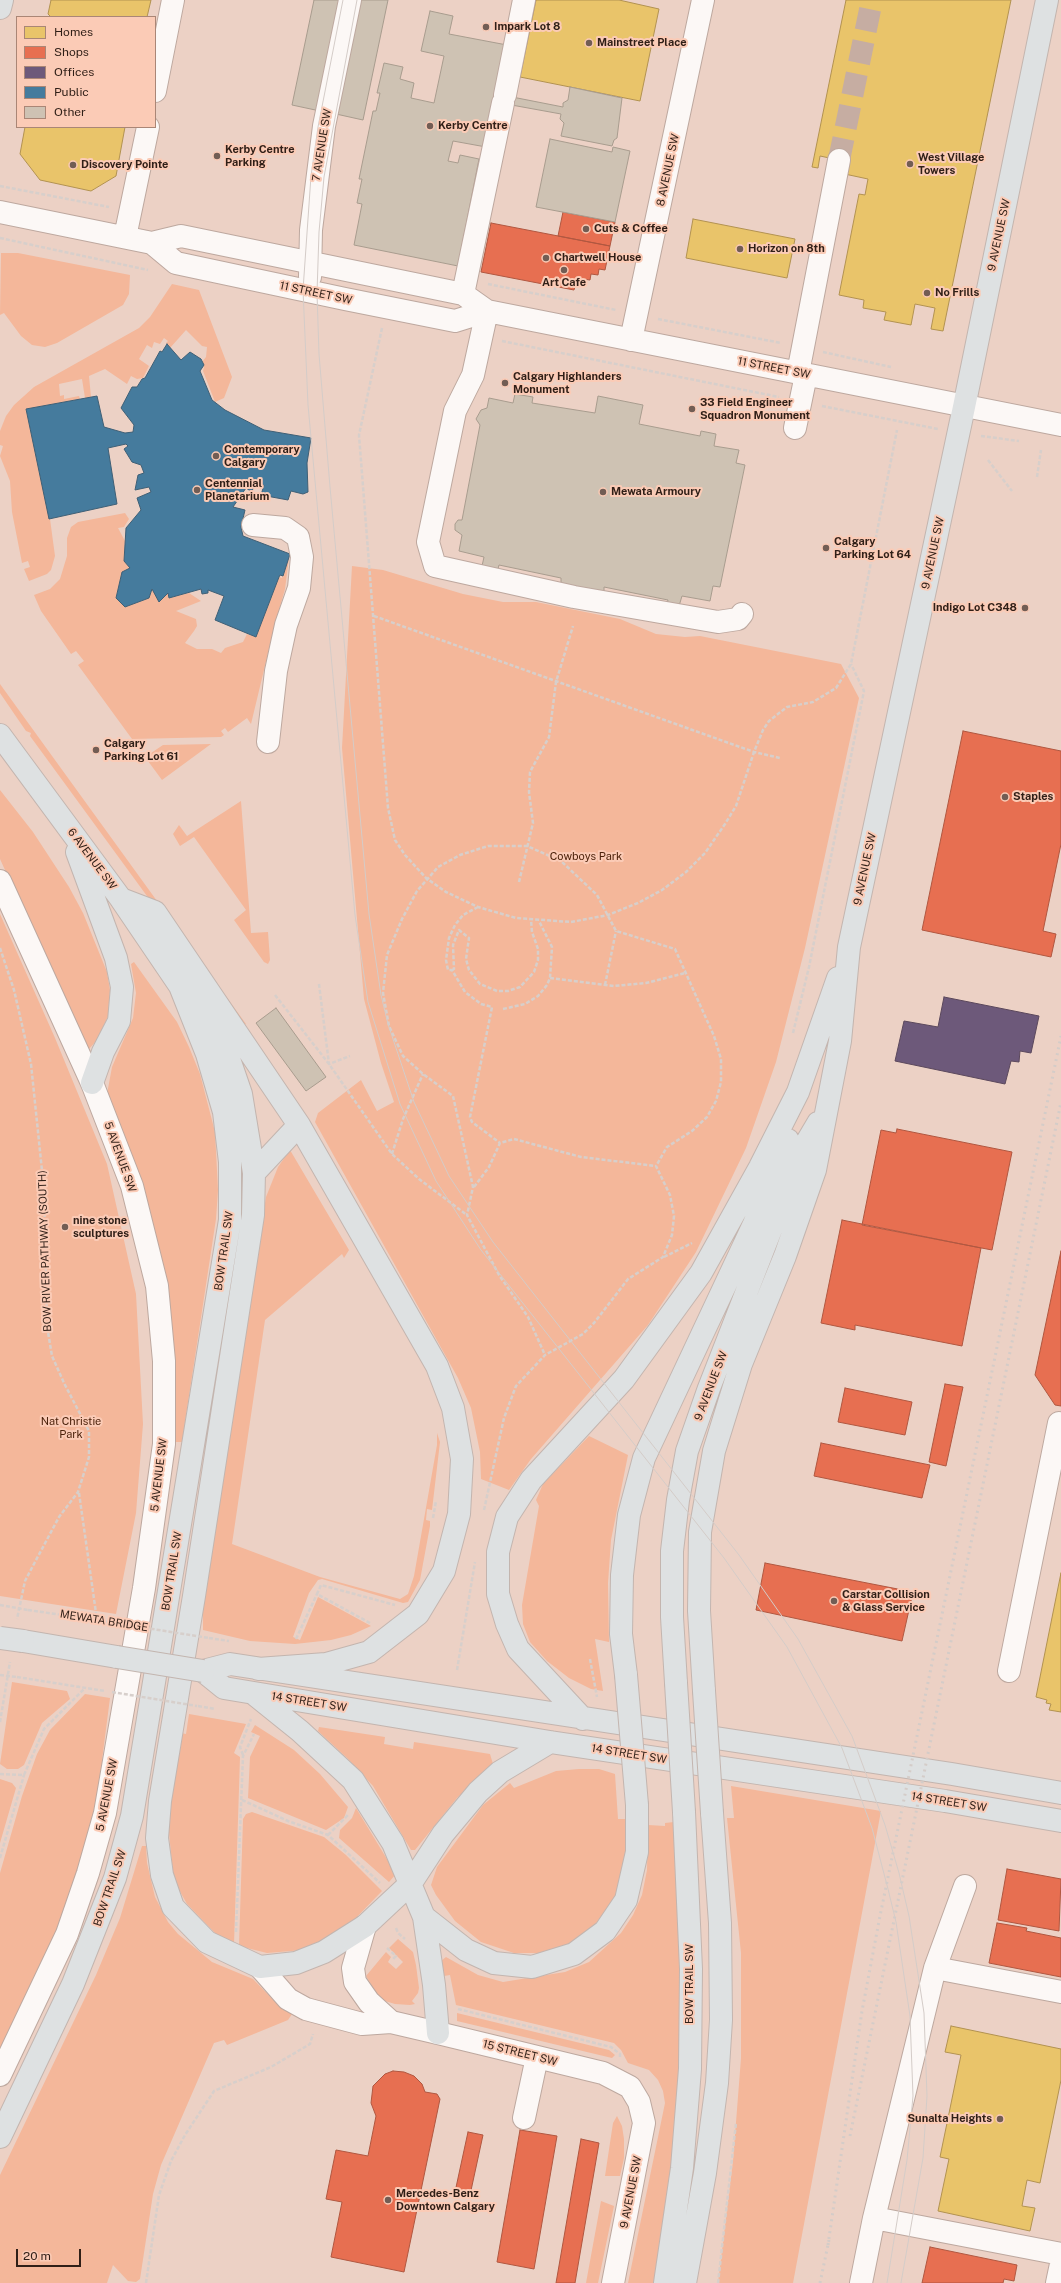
<!DOCTYPE html>
<style>
body{margin:0}
#map{position:relative;width:1061px;height:2283px;overflow:hidden;background:#ecd1c5;font-family:"Public Sans",sans-serif}
canvas{display:block}
.legend{position:absolute;left:16px;top:16px;width:140px;height:112px;box-sizing:border-box;background:#fbcbb6;border:1px solid #aa8676;margin:0;padding:5px 7px;list-style:none;font-size:12px;color:#301f17}
.legend li{display:flex;align-items:center;gap:8px;height:20px}
.legend b{width:20px;border:1px solid #aa8676}
.scale{position:absolute;left:16px;top:2249px;width:65px;height:18px;box-sizing:border-box;border:2px solid #301f17;border-top:0;padding-left:5px;font-size:12px;line-height:14px;white-space:nowrap;color:#301f17;-webkit-text-stroke:3px #fbcbb6;paint-order:stroke}
</style>
<div id="map">
<canvas width="1061" height="2283"></canvas>
<ul class="legend">
<li><b style="height:11px;background:#e9c46a"></b>Homes</li>
<li><b style="height:11px;background:#e76f51"></b>Shops</li>
<li><b style="height:11px;background:#6d597a"></b>Offices</li>
<li><b style="height:11px;background:#457b9d"></b>Public</li>
<li><b style="height:11px;background:#cec2b3"></b>Other</li>
</ul>
<div class="scale">20 m</div>
</div>
<script>
const c = document.querySelector('canvas').getContext('2d');
c.lineJoin = 'round';
function fill(path, color) { c.fillStyle = color; c.fill(path, 'evenodd'); }
const toPath = rows => new Path2D(rows.map(r => 'M' + r).join(''));
function strokePath(path, color, width, dash) { c.strokeStyle = color; c.lineWidth = width; c.lineCap = dash ? 'butt' : 'round'; c.setLineDash(dash || []); c.stroke(path); }
function write(font, color, halo, rows, align = 'center') {
  c.font = font + ' "Public Sans",sans-serif'; c.lineWidth = 4; c.setLineDash([]); c.textBaseline = 'middle'; c.strokeStyle = halo; c.fillStyle = color; for (const [text, x, y, turn = 0] of rows) {
    c.save(); c.translate(x, y); c.rotate((+turn || 0) * Math.PI / 180); c.textAlign = isNaN(turn) ? turn : align; if (halo) c.strokeText(text, 0, 0); c.fillText(text, 0, 0); c.restore();
  }
}
const green = toPath([
 [1,253,18,253,130,275,129,294,123,305,116,309,57,343,45,347,32,345,21,336,4,313,0,315],
 [172,284,199,290,232,377,224,398,215,402,203,371,204,367,202,362,206,357,207,347,202,346,186,330,170,348,166,343,168,341,164,338,160,344,154,342,152,348,147,345,139,359,149,366,143,378,137,379,131,376,127,384,105,369,89,376,91,397,85,398,82,379,59,384,60,396,64,395,64,399,79,396,80,399,26,409,50,519,55,556,51,570,47,574,29,581,24,569,30,567,28,561,22,563,12,512,10,481,0,456,3,446,0,445,0,431,6,416,14,405,34,387,139,328,150,317],
 [125,513,129,519,124,527,118,528,125,541,124,561,130,568,122,572,116,598,125,607,149,598,152,589,160,601,168,593,169,598,189,593,201,601,176,611,196,619,197,626,194,631,185,643,197,649,212,649,221,653,225,648,243,642,247,634,256,637,279,577,282,578,289,558,285,589,275,624,251,724,247,718,228,732,225,728,221,731,224,735,221,737,132,739,78,665,84,661,76,651,71,654,41,611,34,595,50,589,60,579,67,556,67,538,71,527,78,522],
 [352,566,383,570,463,594,503,602,536,602,620,619,656,634,685,637,700,636,841,664,859,698,805,948,776,1062,746,1148,696,1252,648,1325,531,1459,509,1490,481,1479,480,1452,471,1408,458,1378,315,1122,318,1113,361,1080,377,1111,394,1102,381,1063,364,999,342,748],
 [0,684,246,1024,242,1026,30,736,31,733,26,731,15,715,0,693],
 [211,744,162,780,145,757,163,745],
 [0,790,33,832,69,887,83,913,107,972,110,990,108,1016,97,1040,89,1049,86,1048,0,859],
 [241,801,251,933,268,932,270,960,268,964,264,962,234,920,246,910,194,837,180,846,173,834,179,825,187,836],
 [0,914,55,1038,107,1164,136,1294,143,1424,136,1513,116,1614,0,1596],
 [134,962,177,1022,189,1047,200,1074,215,1132,218,1190,216,1219,182,1442,176,1442,171,1441,171,1388,107,1094,112,1067,133,1018,136,993,131,964],
 [290,1150,349,1250,344,1258,342,1254,265,1320,232,1544,320,1577,400,1599,408,1594,414,1576,437,1445,437,1433,440,1442,432,1510,427,1509,426,1520,430,1521,430,1526,420,1580,408,1602,403,1603,322,1579,318,1580,309,1593,293,1637,300,1640,318,1597,371,1626,351,1635,331,1640,295,1644,250,1641,203,1630,203,1605,237,1371,266,1197,278,1167],
 [589,1436,628,1455,611,1540,608,1583,609,1642,595,1639,603,1691,591,1689,569,1678,547,1661,530,1642,523,1624,522,1605,539,1506,536,1500,543,1484],
 [12,1682,67,1691,70,1699,42,1723,24,1765,18,1769,7,1769,0,1764],
 [85,1694,110,1698,102,1760,107,1762,69,1909,0,2055,0,1873,22,1796,37,1754,50,1730],
 [189,1714,246,1724,234,1753,240,1757,234,1944,216,1934,187,1904,178,1888,173,1873,168,1823,181,1733,186,1734],
 [255,1725,294,1750,320,1774,348,1807,344,1818,326,1830,248,1798,250,1757,260,1736,251,1732],
 [319,1727,385,1737,384,1744,413,1749,414,1742,490,1754,493,1764,457,1798,415,1850,411,1850,373,1786,347,1758,318,1731],
 [579,1769,599,1769,615,1774,618,1819,626,1819,626,1841,625,1864,619,1887,613,1901,593,1927,569,1944,557,1949,540,1953,514,1953,481,1942,455,1921,436,1895,431,1885,437,1867,483,1805,510,1783,514,1788,556,1771],
 [0,1779,12,1783,16,1788,0,1843],
 [731,1786,881,1811,793,2283,718,2283,733,2161,741,2058,741,1953,727,1818,734,1818],
 [356,1808,396,1874,389,1882,339,1838,340,1830,352,1818],
 [252,1812,324,1837,346,1855,382,1891,352,1922,320,1943,303,1950,267,1953,239,1946,243,1819,246,1814],
 [674,1822,680,1890,682,2039,676,2133,665,2227,654,2283,628,2283,665,2103,663,2091,658,2080,649,2070,628,2063,621,2050,614,2043,456,2005,450,1975,444,1976,441,1961,446,1957,478,1975,503,1982,565,1972,589,1962,621,1933,633,1915,642,1895,647,1870,648,1825,665,1826,665,1823],
 [142,1846,146,1846,147,1863,155,1897,168,1922,178,1934,212,1962,253,1979,282,2009,292,2014,288,2020,227,2045,224,2040,214,2043,161,2165,153,2194,140,2279,136,2282,128,2281,113,2265,107,2283,0,2283,0,2175,96,1975,120,1918],
 [398,1939,413,1952,416,1965,419,1988,418,1993,412,2001,415,2004,410,2005,395,2004,385,2001,378,1996,366,1976,386,1952,391,1957,388,1962,396,1969,403,1962,389,1948],
 [457,2013,609,2050,615,2055,612,2058,457,2021],
 [617,2116,622,2126,624,2139,624,2158,620,2176,605,2176,613,2123],
 [601,2201,614,2206,598,2283,586,2283]
]);
const homes = toPath([
 [51,0,151,0,147,17,51,17,48,14,51,0],
 [536,0,619,0,659,9,640,101,520,77,536,0],
 [846,0,1011,0,943,331,931,329,935,308,915,304,911,325,884,320,886,312,863,308,864,300,839,295,859,194,865,195,868,179,840,173,839,160,820,156,818,168,812,167,846,0],
 [25,127,125,127,116,176,91,191,40,180,20,154,25,127],
 [693,219,795,239,787,278,686,258,693,219],
 [1061,1573,1061,1712,1049,1710,1051,1704,1046,1703,1047,1700,1036,1697,1061,1573],
 [951,2026,1061,2049,1061,2080,1040,2183,1027,2180,1022,2206,1035,2208,1030,2231,938,2211,949,2159,940,2157,961,2055,945,2052,951,2026]
]);
const shops = toPath([
 [563,212,615,222,610,246,558,236,563,212],
 [491,223,610,246,605,270,599,269,598,275,591,274,590,280,583,279,582,285,576,283,574,290,481,272,491,223],
 [963,731,1061,751,1061,844,1043,931,1056,934,1051,957,922,930,963,731],
 [897,1129,1012,1152,992,1250,862,1225,881,1130,896,1133,897,1129],
 [842,1220,981,1248,962,1346,855,1325,855,1330,821,1323,842,1220],
 [1061,1251,1061,1406,1055,1405,1035,1375,1061,1251],
 [945,1384,963,1387,946,1466,929,1462,945,1384],
 [845,1388,912,1402,905,1435,838,1422,845,1388],
 [821,1443,930,1465,922,1498,814,1476,821,1443],
 [765,1563,913,1592,902,1641,756,1610,765,1563],
 [1007,1869,1061,1879,1059,1931,998,1920,1007,1869],
 [997,1923,1027,1928,1026,1931,1061,1938,1061,1977,989,1963,997,1923],
 [393,2071,404,2072,414,2076,422,2084,425,2092,437,2094,440,2099,404,2272,331,2257,342,2202,326,2199,336,2150,368,2156,376,2116,371,2103,373,2086,385,2074,393,2071],
 [520,2130,557,2136,534,2269,497,2262,520,2130],
 [468,2132,483,2135,470,2195,455,2192,468,2132],
 [581,2139,599,2143,575,2283,556,2283,581,2139],
 [930,2247,1017,2265,1014,2281,1004,2279,1003,2283,922,2283,930,2247]
]);
const offices = toPath([
 [944,997,1039,1016,1031,1053,1020,1051,1019,1062,1011,1061,1005,1084,895,1061,904,1021,938,1027,944,997]
]);
const public = toPath([
 [167,344,181,360,190,352,201,359,204,365,200,371,212,400,225,410,264,430,311,438,307,463,308,492,303,494,291,491,288,500,261,495,264,485,254,484,252,492,246,488,233,507,245,510,241,527,243,536,290,554,283,576,280,575,279,577,256,637,215,620,224,596,208,590,208,593,202,594,201,589,169,598,168,593,159,602,152,589,149,598,125,607,116,598,122,572,130,568,124,561,126,528,141,510,137,498,151,492,149,487,135,490,138,475,144,473,141,465,132,462,124,449,128,446,126,444,108,448,117,504,49,519,26,409,97,396,104,427,125,433,133,432,134,425,121,408,132,387,137,387,142,379,145,378,160,351,162,352,167,344]
]);
const building = toPath([
 [314,0,343,0,320,111,292,105,314,0],
 [359,0,388,0,363,120,336,114,359,0],
 [430,11,453,16,449,34,507,45,486,147,453,141,448,161,458,163,460,155,479,159,458,266,354,245,362,204,357,203,362,179,359,179,373,111,376,111,380,93,377,93,384,63,403,67,400,79,414,83,411,98,434,103,444,56,421,51,430,11],
 [570,87,622,98,617,138,614,140,612,146,561,136,564,123,560,119,561,114,495,102,497,94,563,107,563,103,568,100,570,87],
 [550,139,612,152,613,147,630,151,615,222,536,207,550,139],
 [515,394,533,397,532,403,595,413,598,396,643,405,639,424,700,436,701,431,716,434,714,446,739,450,736,463,745,465,720,587,713,586,710,601,682,596,679,606,667,604,668,600,604,587,604,592,561,584,561,578,499,565,498,569,482,566,484,557,459,551,462,535,455,530,455,524,458,520,462,520,480,425,476,419,481,410,487,408,489,398,513,403,515,394],
 [276,1008,326,1077,306,1091,256,1023,276,1008]
]);
const minorTunnel = toPath([
 [839,160,872,0]
]);
const path = toPath([
 [0,186,109,207],
 [0,238,148,270],
 [488,284,616,310],
 [555,290,555,286],
 [658,319,781,343],
 [382,328,359,435,388,808,395,840,405,855,426,878,446,892,478,907,516,918,571,922,608,915,638,903,662,890,686,872,705,853,725,824,736,806,754,752,763,730,769,721,787,707,813,702,836,688,851,664,897,430],
 [502,341,779,397],
 [823,352,891,367],
 [822,406,938,429],
 [981,436,1019,441],
 [988,460,1012,491],
 [1037,477,1041,450],
 [374,616,754,752,780,758],
 [519,882,533,823,529,792,530,772,549,737,556,682,573,626],
 [478,907,463,915,455,925,449,938,446,960,448,970,452,970,465,992,481,1004,492,1007,470,1117,472,1122,500,1143],
 [0,948,14,990,31,1064,44,1190,47,1326,52,1356,64,1383,89,1431,89,1457,78,1492,59,1517,35,1562,25,1581,17,1619],
 [452,970,454,969,453,945,459,930,469,938,466,959,469,970,480,984,497,991,508,991,520,987,534,972,538,960,538,949,532,932,531,920],
 [550,978,614,986,646,983,685,973],
 [319,984,329,1064,350,1056],
 [605,985,616,931],
 [275,995,329,1064,392,1154,419,1179,467,1215],
 [503,1009,525,1004,538,996,547,985,550,978,552,947,539,921],
 [793,1033,809,967,864,691,851,664],
 [392,1154,403,1119,423,1074],
 [474,1187,489,1167,500,1143,514,1139,581,1157,656,1166],
 [664,1257,692,1243],
 [79,1493,97,1620],
 [484,1510,504,1418,516,1386,545,1355,583,1334,594,1323,628,1279,663,1257,672,1235,674,1216,670,1195,656,1166,667,1147,692,1131,707,1117,716,1101,721,1082,721,1059,714,1036,675,949,616,931,597,895,561,861,527,846,488,846,460,855,438,867,417,891,402,919,387,955,383,993,389,1026,403,1056,423,1074,453,1096,473,1187,467,1215,499,1275,528,1317,545,1355],
 [433,1518,436,1501],
 [28,1610,116,1623],
 [370,1623,317,1594,321,1585,395,1605],
 [209,1638,229,1641],
 [296,1639,317,1594],
 [590,1659,597,1697],
 [457,1670,475,1562],
 [17,1677,105,1691],
 [198,1706,215,1709],
 [0,1722,10,1662],
 [243,1755,240,1747,251,1719],
 [0,1774,24,1775,44,1729,85,1688],
 [242,1800,288,1821,328,1835,380,1883],
 [328,1835,349,1814],
 [0,1858,24,1775],
 [396,1928,398,1933,405,1939],
 [236,1932,243,1756,254,1734],
 [387,1948,396,1956,392,1960],
 [458,2009,611,2047,620,2054,620,2058],
 [146,2283,159,2195,171,2161,185,2135,214,2091,271,2067,310,2044,313,2034],
 [718,2283,736,2123]
]);
const minor = toPath([
 [155,91,173,0],
 [505,95,524,0],
 [0,212,152,243,181,236,463,294,487,311,1061,425],
 [125,237,148,127],
 [152,243,176,263,345,299,455,321,487,311],
 [310,277,311,230,324,126,350,0],
 [463,294,503,103],
 [487,311,473,375,455,411,428,542,435,566,574,597,718,622,738,619,742,614],
 [631,340,703,0],
 [798,373,839,160],
 [795,428,806,375],
 [253,525,285,528,298,537,302,557,299,588,286,625,276,671,268,742],
 [0,881,92,1083,132,1186,157,1286,164,1361,164,1444,144,1588,105,1813,88,1873,67,1934,0,2075],
 [1009,1671,1059,1423,1061,1424],
 [365,1926,353,1968,355,1982,369,2002,391,2022],
 [260,1967,288,1999,306,2009,362,2024,391,2022,438,2033,603,2073,630,2087,639,2102,644,2123,613,2283],
 [935,1968,1061,1992],
 [524,2118,537,2057],
 [874,2218,935,1968,965,1886],
 [861,2283,874,2218,1061,2254],
 [1057,2283,1061,2264]
]);
const major = toPath([
 [0,8,2,0],
 [0,735,121,899,180,986,207,1054,224,1112,230,1162,230,1220,132,1816,115,1878,73,1984,0,2137],
 [77,852,116,958,122,987,119,1021,103,1052,92,1083],
 [121,899,155,912,299,1125,437,1366,453,1408,462,1459,459,1514,444,1571,418,1614,369,1652,326,1664,258,1669],
 [193,995,211,1022,228,1056,241,1094,254,1173,253,1215,194,1596,160,1801,157,1838,162,1875,173,1907,207,1942,260,1967,296,1963,324,1952,365,1926,411,1883,443,1834,478,1792,500,1772,550,1742],
 [254,1173,299,1125],
 [23,1641,117,1657],
 [203,1671,224,1688,254,1693,550,1742,945,1801,1061,1821],
 [203,1671,230,1664,952,1774,1061,1793],
 [626,1675,621,1634,622,1575,629,1515,644,1458,754,1224,788,1140],
 [676,1683,672,1617,672,1551,678,1500,687,1451,709,1388,802,1150,818,1123],
 [704,1691,699,1611,700,1532,714,1451,741,1364,785,1256,815,1170,840,1041,849,947,964,407,1047,0],
 [254,1694,300,1731,353,1780,393,1843,424,1917,434,1985,438,2033],
 [583,1719,518,1649,507,1624,498,1594,498,1552,507,1517,531,1480,624,1379,701,1273,760,1167,798,1092,838,978],
 [424,1917,466,1950,494,1963,532,1967,574,1954,605,1931,626,1900,637,1852,637,1805],
 [665,2283,682,2168,690,2069,691,1969,684,1812],
 [685,2283,705,2173,717,2083,721,2020,720,1923,712,1813]
]);
const tram = toPath([
 [343,0,318,127,311,176,303,290,308,405,355,915,368,1002,400,1104,436,1181,481,1250,724,1558,787,1647,842,1748,872,1828,888,1889,896,1922,910,2016,913,2096,907,2160,887,2283],
 [357,0,324,177,319,232,317,293,319,354,330,487,369,914,381,995,388,1024,414,1102,449,1176,493,1242,739,1555,798,1639,852,1736,885,1825,899,1873,909,1916,924,2013,927,2096,923,2158,901,2283]
]);
const rail = toPath([
 [850,2136,1061,1102],
 [828,2245,862,2011,880,1916,1061,1036],
 [820,2283,829,2240]
]);
const pathBridge = toPath([
 [0,1605,28,1610],
 [121,1624,209,1638],
 [0,1675,17,1677],
 [112,1692,197,1706]
]);
const majorBridge = toPath([
 [0,1638,23,1641],
 [117,1657,203,1671],
 [626,1675,637,1805],
 [676,1683,684,1812],
 [704,1691,712,1813]
]);
const markers = [
 [486,27,4,"#725d54"],
 [589,43,4,"#725d54"],
 [430,126,4,"#725d54"],
 [217,156,4,"#725d54"],
 [910,164,4,"#725d54"],
 [73,165,4,"#725d54"],
 [586,229,4,"#725d54"],
 [740,249,4,"#725d54"],
 [546,258,4,"#725d54"],
 [564,270,4,"#725d54"],
 [927,293,4,"#725d54"],
 [505,383,4,"#725d54"],
 [692,409,4,"#725d54"],
 [216,456,4,"#725d54"],
 [197,490,4,"#725d54"],
 [603,492,4,"#725d54"],
 [826,548,4,"#725d54"],
 [1025,608,4,"#725d54"],
 [96,750,4,"#725d54"],
 [1005,797,4,"#725d54"],
 [65,1227,4,"#725d54"],
 [834,1601,4,"#725d54"],
 [1000,2119,4,"#725d54"],
 [388,2200,4,"#725d54"]
];
const poiNames = [
 ["Impark Lot 8",494,27],
 ["Mainstreet Place",597,43],
 ["Kerby Centre",438,126],
 ["Kerby Centre",225,150],
 ["Parking",225,163],
 ["West Village",918,158],
 ["Towers",918,171],
 ["Discovery Pointe",81,165],
 ["Cuts & Coffee",594,229],
 ["Horizon on 8th",748,249],
 ["Chartwell House",554,258],
 ["Art Cafe",564,283,"center"],
 ["No Frills",935,293],
 ["Calgary Highlanders",513,377],
 ["Monument",513,390],
 ["33 Field Engineer",700,403],
 ["Squadron Monument",700,416],
 ["Contemporary",224,450],
 ["Calgary",224,463],
 ["Centennial",205,484],
 ["Planetarium",205,497],
 ["Mewata Armoury",611,492],
 ["Calgary",834,542],
 ["Parking Lot 64",834,555],
 ["Indigo Lot C348",1017,608,"right"],
 ["Calgary",104,744],
 ["Parking Lot 61",104,757],
 ["Staples",1013,797],
 ["nine stone",73,1221],
 ["sculptures",73,1234],
 ["Carstar Collision",842,1595],
 ["& Glass Service",842,1608],
 ["Sunalta Heights",992,2119,"right"],
 ["Mercedes-Benz",396,2194],
 ["Downtown Calgary",396,2207]
];
const streetNames = [
 ["7 AVENUE SW",322,145,-81],
 ["8 AVENUE SW",668,170,-78],
 ["9 AVENUE SW",999,235,-78],
 ["11 STREET SW",316,293,12],
 ["11 STREET SW",774,368,11],
 ["9 AVENUE SW",933,553,-78],
 ["6 AVENUE SW",92,859,53],
 ["9 AVENUE SW",865,869,-78],
 ["5 AVENUE SW",120,1157,70],
 ["BOW RIVER PATHWAY (SOUTH)",45,1251,-92],
 ["BOW TRAIL SW",224,1251,-82],
 ["9 AVENUE SW",711,1386,-69],
 ["5 AVENUE SW",159,1475,-83],
 ["BOW TRAIL SW",172,1571,-81],
 ["MEWATA BRIDGE",104,1621,9],
 ["14 STREET SW",309,1702,9],
 ["14 STREET SW",629,1754,9],
 ["5 AVENUE SW",107,1795,-79],
 ["14 STREET SW",949,1802,9],
 ["BOW TRAIL SW",110,1888,-71],
 ["BOW TRAIL SW",690,1984,-90],
 ["15 STREET SW",520,2053,14],
 ["9 AVENUE SW",631,2192,-79]
];
const parkNames = [
 ["Cowboys Park",586,857],
 ["Nat Christie",71,1422],
 ["Park",71,1435]
];
fill(green, '#f4b79a');
fill(homes, '#e9c46a');
strokePath(homes, '#b29251', 1);
fill(shops, '#e76f51');
strokePath(shops, '#b05740', 1);
fill(offices, '#6d597a');
strokePath(offices, '#5b485c', 1);
fill(public, '#457b9d');
strokePath(public, '#3f5f75', 1);
fill(building, '#cec2b3');
strokePath(building, '#a89c8e', 1);
strokePath(minorTunnel, '#c6ada2', 22, [22, 11]);
strokePath(minor, '#bda89f', 24);
strokePath(major, '#c3b5af', 24);
strokePath(path, '#d7cfcb', 2.5, [4, 2]);
strokePath(minor, '#fcf8f6', 22);
strokePath(major, '#dee1e2', 22);
strokePath(tram, '#d4ccc8', 1);
strokePath(rail, '#d4ccc8', 3, [2, 4]);
strokePath(majorBridge, '#c3b5af', 24, []);
strokePath(pathBridge, '#d7cfcb', 2.5, [4, 2]);
strokePath(majorBridge, '#dee1e2', 22);
for (const [x, y, r, color] of markers) { const dot = new Path2D(); dot.arc(x, y, r, 0, 2 * Math.PI); c.fillStyle = color; c.fill(dot); strokePath(dot, '#fbcbb6', 1.5); }
write('bold 11px', '#301f17', '#fbcbb6', poiNames, 'left');
write('11px', '#301f17', '#fbcbb6', streetNames);
write('11px', '#4c220b', '#fbcbb6', parkNames);
</script>
